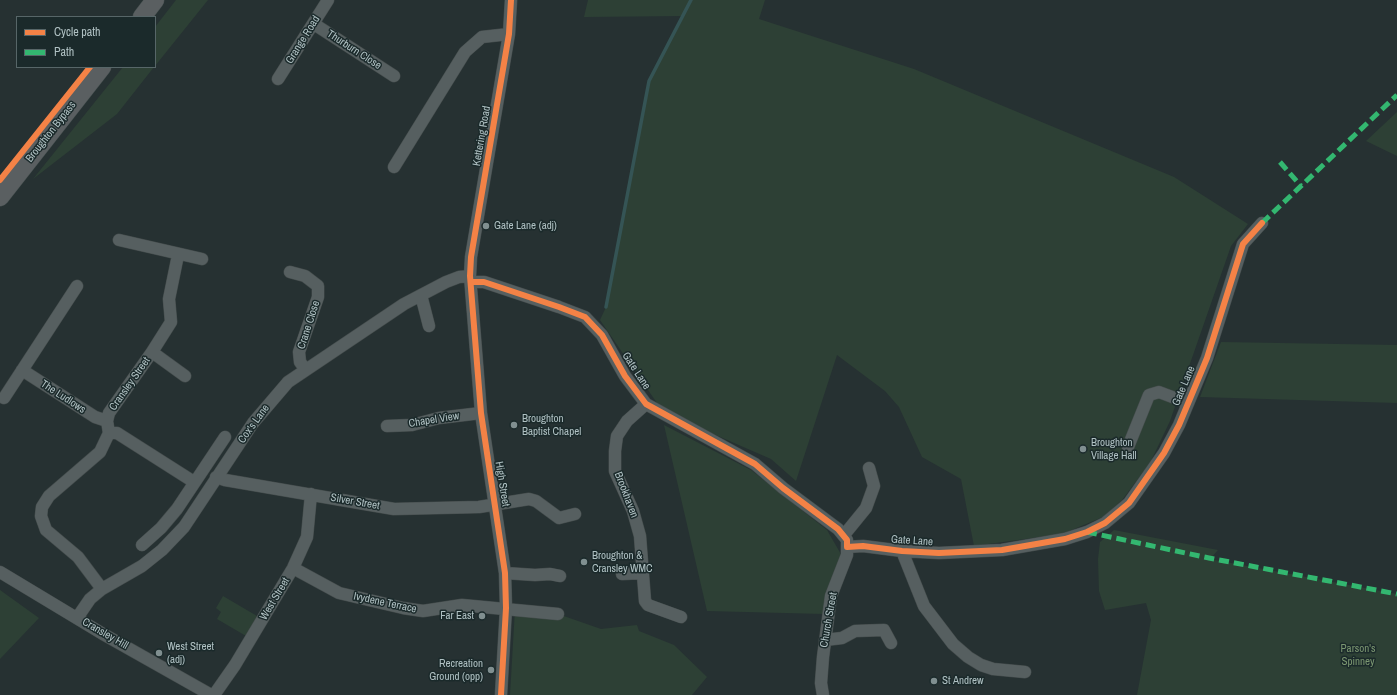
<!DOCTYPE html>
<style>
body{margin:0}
#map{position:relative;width:1397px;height:695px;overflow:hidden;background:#263132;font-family:"Archivo Narrow",sans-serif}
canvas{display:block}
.legend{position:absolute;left:16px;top:16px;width:140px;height:52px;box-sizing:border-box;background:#1b2a2b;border:1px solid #576668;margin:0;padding:5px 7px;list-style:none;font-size:12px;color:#b0c1c3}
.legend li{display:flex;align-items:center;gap:8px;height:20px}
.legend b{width:20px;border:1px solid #576668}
</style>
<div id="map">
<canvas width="1397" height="695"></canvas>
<ul class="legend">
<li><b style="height:5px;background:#f48246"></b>Cycle path</li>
<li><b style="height:5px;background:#33b770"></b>Path</li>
</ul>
</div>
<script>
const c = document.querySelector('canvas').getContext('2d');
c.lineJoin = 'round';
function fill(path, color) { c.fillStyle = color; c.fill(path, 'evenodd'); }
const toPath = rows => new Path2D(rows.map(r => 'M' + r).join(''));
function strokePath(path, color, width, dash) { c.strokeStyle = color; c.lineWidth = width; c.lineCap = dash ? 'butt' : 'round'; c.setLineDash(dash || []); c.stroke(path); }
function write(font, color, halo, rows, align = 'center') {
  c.font = font + ' "Archivo Narrow",sans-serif'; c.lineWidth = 3; c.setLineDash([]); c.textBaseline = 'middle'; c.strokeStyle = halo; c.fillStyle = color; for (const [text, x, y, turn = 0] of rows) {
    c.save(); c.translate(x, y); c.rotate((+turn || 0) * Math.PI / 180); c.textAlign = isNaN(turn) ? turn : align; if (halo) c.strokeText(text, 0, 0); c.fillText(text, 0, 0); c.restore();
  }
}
const green = toPath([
 [176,0,208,0,155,66,155,27],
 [588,0,765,0,759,19,914,69,1174,177,1248,224,1231,246,1170,421,1150,463,1122,500,1103,517,1062,534,974,546,961,479,922,457,899,407,885,391,837,355,796,481,771,459,695,426,659,406,600,320,606,307,649,81,684,16,584,17],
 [123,67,154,67,117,114,33,179],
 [1397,112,1397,156,1366,141],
 [1221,342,1397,345,1397,403,1200,397],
 [664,425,751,470,827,530,842,556,824,614,707,611],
 [1114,530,1218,550,1210,559,1397,594,1397,695,1137,695,1151,620,1146,603,1105,610,1099,591,1098,559,1100,542],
 [0,590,39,618,0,659],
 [223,596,257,616,246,636,217,619,221,612,216,608],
 [515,609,558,614,601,629,637,625,639,631,674,645,707,677,692,695,510,695]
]);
const stream = toPath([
 [606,307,649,81,691,0]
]);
const minor = toPath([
 [314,24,394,76],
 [278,79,328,0],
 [394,167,465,52,482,37,509,34],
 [119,240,202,259],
 [290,272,305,276,318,286,318,297,299,352,300,362,306,370],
 [471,282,484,282,559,307,585,317,602,335,625,376,646,404,755,464,783,488,838,529,847,540,847,547,863,546,902,551,939,553,1002,550,1065,539,1087,532,1105,523,1129,503,1164,453,1179,425,1207,358,1243,244,1262,223],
 [421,295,429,326],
 [152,352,185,376],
 [22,370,95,417,107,421],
 [4,398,77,286],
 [646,404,627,421,617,436,615,451,615,471,633,511,640,536,645,601,648,605,681,617],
 [387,426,412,425,439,418,481,413],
 [109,433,117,433,194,482],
 [1128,447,1149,395,1159,392,1188,403],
 [216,477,225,480,394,509,479,507,529,499,536,501,559,518,575,514],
 [844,535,866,508,874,486,869,468],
 [142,545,161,528,177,509,225,437],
 [902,551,924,606,953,644,968,657,981,665,993,669,1025,672],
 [293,568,339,593,403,608,423,611,462,605,558,614],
 [0,572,103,634,211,695],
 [505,573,535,575,550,574,560,576],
 [622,574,643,573],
 [102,589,78,557,46,530,41,516,42,507,49,496,100,452,109,433,107,421,109,413,152,352,171,322,169,299,178,255],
 [77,618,90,599,102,589,142,566,162,550,184,527,253,423,288,382,404,304,446,282,459,277,470,276],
 [825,640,842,638,855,631,884,630,891,643],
 [214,695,235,665,293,568,307,537,311,494],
 [501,695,506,608,505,573,481,413,470,276,471,257,509,34,511,0],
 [823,695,821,683,823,657,831,596,847,555,847,547]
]);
const highway = toPath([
 [142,17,155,0],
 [0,197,102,67]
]);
const quiet = toPath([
 [1280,162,1301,186],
 [1262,223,1397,95],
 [1087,532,1209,558,1397,594]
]);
const cycleway = toPath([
 [0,180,90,67],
 [471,282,484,282,559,307,585,317,602,335,625,376,646,404,755,464,783,488,838,529,847,540,847,547,863,546,902,551,939,553,1002,550,1065,539,1087,532,1105,523,1129,503,1164,453,1179,425,1207,358,1243,244,1262,223],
 [501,695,506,608,505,573,481,413,470,276,471,257,509,34,511,0]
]);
const markers = [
 [486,226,4,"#808f90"],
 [514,425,4,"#808f90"],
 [1083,449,4,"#808f90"],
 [584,562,4,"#808f90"],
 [482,616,4,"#808f90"],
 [159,653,4,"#808f90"],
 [491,670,4,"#808f90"],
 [934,681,4,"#808f90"]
];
const streetNames = [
 ["Grange Road",303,40,-58],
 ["Thurburn Close",354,50,33],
 ["Broughton Bypass",51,132,-52],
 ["Kettering Road",482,136,-80],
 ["Crane Close",309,325,-72],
 ["Gate Lane",636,371,57],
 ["Cransley Street",130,384,-55],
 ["Gate Lane",1184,386,-67],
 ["The Ludlows",63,397,33],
 ["Chapel View",434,420,-9],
 ["Cox's Lane",254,424,-54],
 ["High Street",502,484,81],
 ["Brookhaven",626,495,69],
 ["Silver Street",355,502,10],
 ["Gate Lane",912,541,4],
 ["West Street",275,599,-59],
 ["Ivydene Terrace",385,603,12],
 ["Church Street",829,620,-80],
 ["Cransley Hill",105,634,30]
];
const poiNames = [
 ["Gate Lane (adj)",494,226],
 ["Broughton",522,419],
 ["Baptist Chapel",522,432],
 ["Broughton",1091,443],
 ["Village Hall",1091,456],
 ["Broughton &",592,556],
 ["Cransley WMC",592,569],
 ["Far East",474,616,"right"],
 ["West Street",167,647],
 ["(adj)",167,660],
 ["Recreation",483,664,"right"],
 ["Ground (opp)",483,677,"right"],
 ["St Andrew",942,681]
];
const parkNames = [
 ["Parson's",1358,649],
 ["Spinney",1358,662]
];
fill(green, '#2d4035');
strokePath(stream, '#355455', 3.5);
strokePath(minor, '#444c4c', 13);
strokePath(highway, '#434d4d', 19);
strokePath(minor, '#565f60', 12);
strokePath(highway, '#5a5f61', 18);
strokePath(quiet, '#33b770', 5, [10, 5]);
strokePath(cycleway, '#f48246', 6);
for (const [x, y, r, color] of markers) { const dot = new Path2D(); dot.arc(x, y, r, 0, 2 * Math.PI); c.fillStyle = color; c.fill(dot); strokePath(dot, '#1b2a2b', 1.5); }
write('11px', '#b0c1c3', '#1b2a2b', streetNames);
write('11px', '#b0c1c3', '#1b2a2b', poiNames, 'left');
write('11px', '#7c9771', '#1b2a2b', parkNames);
</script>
